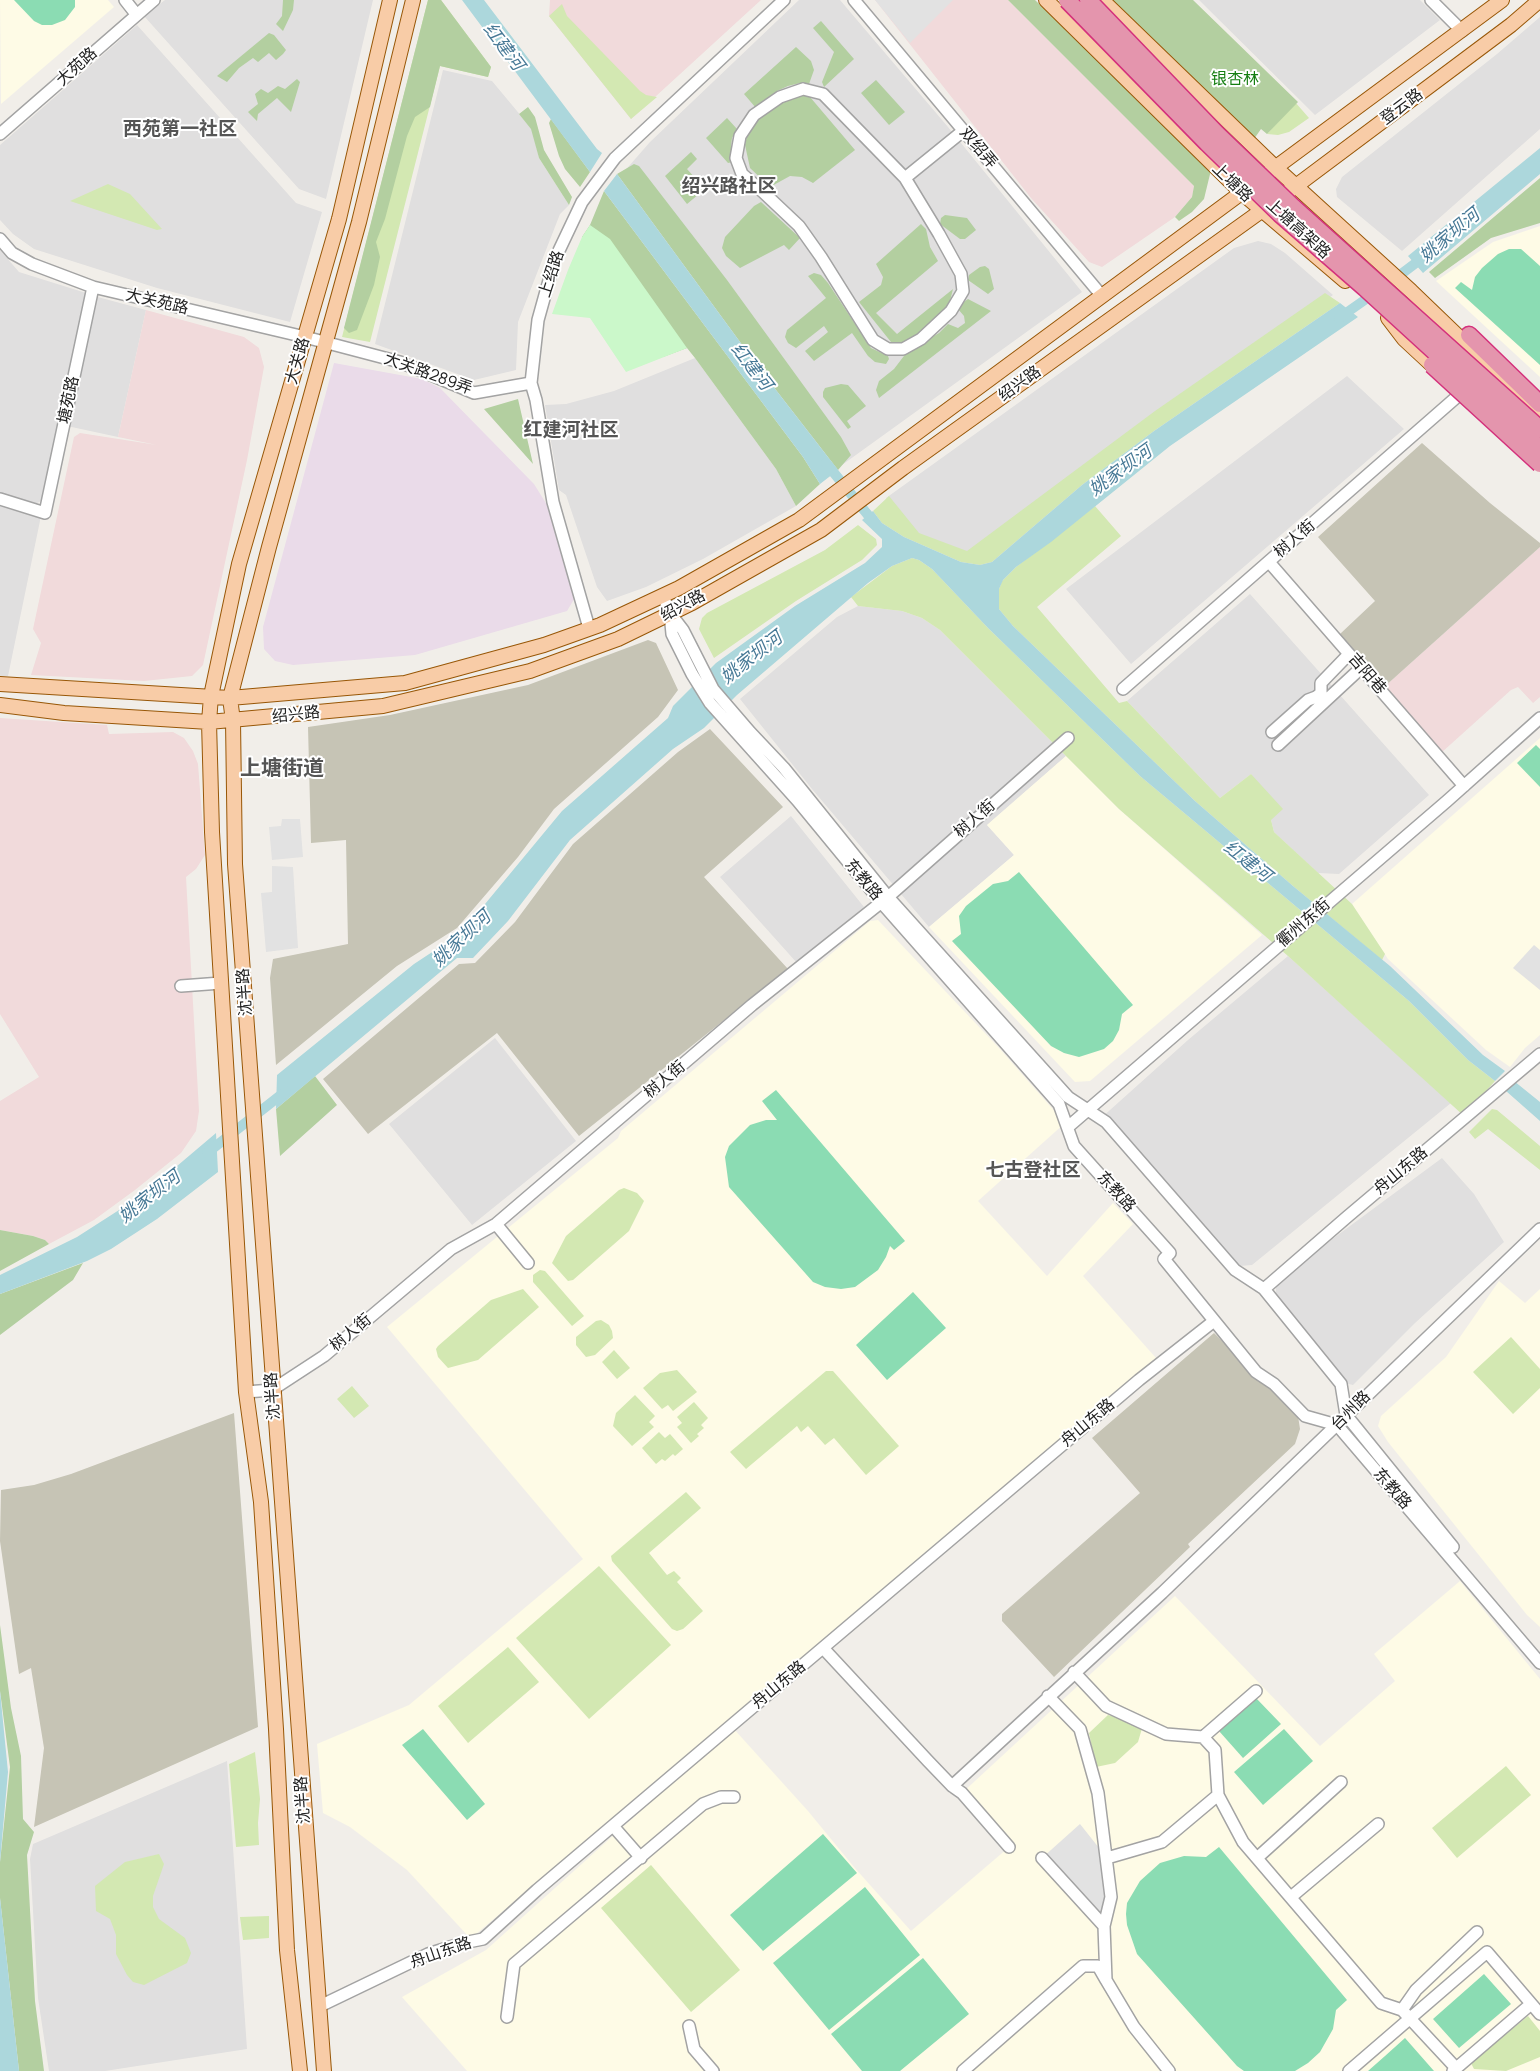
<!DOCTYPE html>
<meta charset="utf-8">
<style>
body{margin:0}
canvas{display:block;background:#f1eee9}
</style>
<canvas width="1540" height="2071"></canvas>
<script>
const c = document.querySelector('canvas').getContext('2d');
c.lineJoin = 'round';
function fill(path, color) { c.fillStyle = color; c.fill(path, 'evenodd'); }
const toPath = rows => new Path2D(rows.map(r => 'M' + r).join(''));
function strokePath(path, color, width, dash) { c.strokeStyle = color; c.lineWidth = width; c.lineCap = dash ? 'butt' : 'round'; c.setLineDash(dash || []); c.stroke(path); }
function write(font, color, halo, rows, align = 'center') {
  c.font = font + ' Manrope,"Noto Sans SC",sans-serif'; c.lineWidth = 4; c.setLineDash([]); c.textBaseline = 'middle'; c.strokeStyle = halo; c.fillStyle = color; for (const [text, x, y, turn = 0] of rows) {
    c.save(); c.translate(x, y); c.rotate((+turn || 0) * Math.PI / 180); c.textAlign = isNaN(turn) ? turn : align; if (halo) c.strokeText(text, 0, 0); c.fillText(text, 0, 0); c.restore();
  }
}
const residential = toPath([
 [165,0,373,0,326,199,299,189,144,16],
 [799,0,840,0,948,127,1082,292,842,465,622,174,650,142],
 [1199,0,1420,0,1440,20,1315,115],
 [1540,17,1540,129,1402,251,1337,197,1336,189,1342,177,1497,54],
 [137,25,296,203,322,212,290,322,157,288,34,249,13,234,0,220,0,145],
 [443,70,492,81,532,129,539,158,569,205,560,214,518,322,516,370,474,380,375,344],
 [1258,241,1271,244,1285,253,1333,295,963,558,918,537,886,498,1234,248],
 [0,250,19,272,86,293,43,496,41,501,35,504,0,495],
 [94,296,146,310,118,437,67,426],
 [695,358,776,469,796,506,703,559,646,587,607,601,597,587,566,495,559,490,545,405,566,404,614,391],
 [1347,376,1404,429,1131,664,1066,589],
 [0,503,41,516,8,676,0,676],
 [1250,594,1429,795,1339,874,1318,873,1274,832,1271,820,1251,774,1220,798,1127,701],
 [858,606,902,611,922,618,940,630,1066,756,987,825,1014,855,929,927,812,789,740,699,837,617],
 [791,816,864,907,797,963,720,877],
 [1288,956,1451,1103,1252,1265,1227,1267,1100,1119,1188,1040],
 [495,1038,576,1141,472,1225,389,1124],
 [1442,1158,1474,1194,1504,1242,1415,1323,1353,1385,1341,1382,1276,1302,1276,1284,1285,1274],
 [227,1761,247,2049,105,2071,49,2071,38,1998,30,1859,33,1844]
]);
const commercial = toPath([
 [550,0,761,0,631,119,549,16],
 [875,0,1008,0,1194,186,1192,197,1175,217,1102,267,1089,262,1031,198],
 [146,310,244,337,259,348,264,367,247,460,203,665,192,676,144,681,31,675,41,643,33,629,74,437,80,433,157,445,118,437],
 [1540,547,1540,697,1533,703,1518,687,1511,690,1441,753,1383,688],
 [0,718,107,725,109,734,173,732,184,738,193,751,198,764,205,855,196,869,186,877,199,1111,196,1131,181,1153,135,1190,94,1220,49,1244,45,1240,33,1236,0,1230,0,1101,39,1077,0,1014]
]);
const industrial = toPath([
 [334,363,422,379,440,388,534,484,554,516,576,596,567,611,415,655,293,665,275,661,264,649,263,627]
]);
const education = toPath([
 [0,0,108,0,114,7,1,104],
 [1540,226,1540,377,1436,281,1493,242],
 [1540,738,1540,1035,1525,1048,1510,1067,1486,1050,1388,959,1352,904],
 [1066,756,1119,809,1262,935,1090,1081,1075,1082,929,927,1014,855,987,825],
 [878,920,999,1048,1065,1123,978,1201,1047,1276,1113,1203,1133,1224,1083,1276,1156,1358,476,1934,469,1937,407,1870,350,1827,323,1813,317,1744,409,1705,583,1559,387,1327,618,1138,621,1131,870,921],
 [1499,1281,1525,1303,1540,1289,1540,1627,1527,1615,1388,1442,1378,1426,1381,1416,1446,1357],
 [1460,1581,1540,1679,1540,2071,467,2071,402,1997,486,1950,733,1728,808,1811,854,1867,911,1931,1008,1848,962,1793,1175,1596,1320,1746,1395,1681,1374,1654]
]);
const construction = toPath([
 [1422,443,1490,503,1540,543,1540,547,1383,688,1340,634,1375,601,1318,537],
 [648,640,656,643,678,690,658,717,554,809,518,857,457,928,397,966,276,1065,270,978,273,959,348,944,346,840,311,843,308,727,390,715,528,685],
 [710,729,783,807,704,877,788,969,579,1136,497,1033,368,1134,323,1079,459,964,475,963,515,922,573,844,678,752],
 [1214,1333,1261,1379,1268,1381,1298,1416,1300,1429,1295,1444,1188,1544,1190,1547,1054,1677,1002,1621,1002,1614,1140,1493,1092,1438],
 [234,1413,258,1727,34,1827,44,1748,31,1668,19,1674,0,1541,1,1490,34,1485,71,1474]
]);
const grass = toPath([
 [428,0,441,0,491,67,488,77,440,66,370,342,342,337],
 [562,4,567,16,640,91,646,95,657,97,631,119,549,16],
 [1295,102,1309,118,1289,132,1278,135,1267,134],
 [108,184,130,194,162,229,157,230,70,201],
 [1325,293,1340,303,1154,431,1082,485,992,562,980,565,961,562,904,537,882,523,873,511,889,496,919,533,967,551,1155,411],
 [1095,506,1121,536,1037,607,1119,703,1127,701,1220,798,1251,774,1283,809,1271,820,1274,832,1352,904,1385,954,1382,960,1293,886,1195,801,1013,626,999,609,999,589,1002,581,1016,567],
 [858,525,876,539,877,545,862,560,796,601,714,658,699,629,702,618,707,613,825,550],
 [912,558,919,560,932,569,988,628,1140,776,1409,1001,1468,1060,1495,1081,1464,1116,1288,956,1119,809,940,630,922,618,902,611,858,606,851,597,892,566],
 [1492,1109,1497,1110,1540,1146,1540,1170,1488,1129,1475,1139,1469,1132],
 [624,1188,637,1193,644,1201,629,1231,573,1280,568,1281,552,1263,566,1236,619,1190],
 [540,1270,545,1271,584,1316,572,1326,533,1282,533,1275],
 [523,1289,539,1307,478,1360,448,1368,438,1357,436,1349,438,1346,491,1300],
 [601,1320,609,1325,612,1331,613,1338,595,1355,586,1357,576,1345,576,1337,596,1321],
 [1511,1337,1540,1369,1540,1388,1513,1414,1473,1372],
 [614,1350,630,1368,617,1379,602,1362],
 [677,1370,697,1392,673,1411,668,1405,662,1409,643,1388,660,1373],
 [826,1371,833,1371,899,1446,866,1475,834,1438,825,1445,808,1426,801,1432,797,1426,746,1469,730,1452],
 [352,1386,369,1406,354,1418,337,1399],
 [635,1395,655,1416,649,1422,654,1427,632,1446,613,1426,616,1413],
 [694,1402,708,1418,701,1425,704,1428,697,1434,699,1436,691,1443,677,1427,682,1423,677,1417],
 [659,1432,665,1438,670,1434,683,1449,675,1456,673,1454,665,1461,662,1459,656,1464,642,1448],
 [686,1492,701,1508,649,1553,667,1575,674,1571,681,1578,677,1582,703,1611,683,1629,677,1631,672,1629,612,1561,611,1556],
 [599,1566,671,1645,589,1719,516,1638],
 [508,1647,539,1682,468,1743,438,1706],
 [1108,1715,1143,1725,1138,1742,1115,1763,1096,1767,1089,1733],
 [255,1752,260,1799,258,1823,259,1845,236,1847,229,1764],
 [1506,1766,1531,1795,1457,1858,1432,1828],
 [159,1854,164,1864,153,1896,153,1907,159,1919,185,1938,191,1953,187,1963,144,1985,133,1982,127,1975,116,1954,116,1935,110,1919,96,1911,95,1886,125,1862],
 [651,1865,740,1970,691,2012,601,1908],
 [269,1916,269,1938,243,1940,240,1917],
 [1528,2016,1540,2031,1540,2057,1506,2071,1474,2069,1471,2063]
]);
const forest = toPath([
 [283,0,294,0,293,10,283,31,276,24,282,16],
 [428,0,441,0,491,67,488,77,440,66,430,107,415,117,407,136,385,219,376,242,380,257,374,285,357,330,349,333,344,328],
 [1008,0,1035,0,1211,170,1204,199,1192,212,1179,221,1175,217,1192,197,1194,186],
 [1111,0,1193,0,1298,102,1267,134,1261,129,1254,139],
 [821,21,854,59,824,87,822,82,834,52,813,28],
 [269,33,274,35,286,50,283,54,276,60,269,53,258,62,253,58,239,68,227,82,217,76],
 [796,47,811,61,814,70,809,84,800,83,788,86,777,91,756,108,744,94],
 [297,79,300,82,291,112,277,98,258,114,257,121,248,112,258,104,255,94,261,89,268,93,278,86,285,89],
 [876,80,905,112,889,125,861,93],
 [803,94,810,97,855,150,813,183,802,177,790,176,770,187,750,168,745,145,747,136,756,121,766,112,777,104],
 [528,107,535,117,544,150,572,197,569,205,539,158,531,129,519,114],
 [727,118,737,129,732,138,731,146,733,162,728,163,706,138],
 [551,119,590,172,580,187,565,169,559,156,549,123],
 [691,152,697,159,687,169,705,189,687,204,665,176],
 [634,164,639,166,646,175,727,280,841,437,851,455,838,470,762,372,617,174],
 [1540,178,1540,223,1491,238,1435,278,1429,272],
 [604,191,803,457,820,484,796,506,776,469,695,358,687,348,663,357,582,237,590,225],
 [761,202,800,238,789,250,784,245,740,268,726,256,722,248,725,237,754,206],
 [945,215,967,218,976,230,965,239,960,239,940,224,941,218],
 [921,224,926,229,930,247,938,261,876,313,897,334,953,289,949,305,916,337,899,344,891,342,859,302,881,285,883,277,876,264],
 [985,266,989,269,994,289,988,294,968,280,969,275,980,267],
 [814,273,821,275,828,283,871,348,888,356,889,359,886,364,875,362,868,356,852,333,814,361,805,351,828,332,824,326,796,348,788,343,785,337,787,330,826,298,808,276],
 [968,299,991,311,879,398,876,390,879,381,894,369,907,352,939,333,948,324,958,328,965,323,964,316,958,309,961,304],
 [841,384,848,385,866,406,847,421,851,427,848,429,823,397,823,392,825,388],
 [518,399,533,464,484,409],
 [315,1076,337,1105,280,1156,276,1109],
 [0,1230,33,1236,45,1240,49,1244,0,1271],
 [83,1263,73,1280,0,1335,0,1294],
 [0,1625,11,1708,21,1756,23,1819,34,1832,27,1855,35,2001,44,2071,19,2071,0,1898,0,1862,10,1767,0,1691]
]);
const park = toPath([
 [590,225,610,239,687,348,626,372,590,318,552,314,568,270,582,237]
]);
const pitch = toPath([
 [14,0,75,0,75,7,65,20,52,25,42,25,34,21],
 [1509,249,1521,249,1540,266,1540,365,1455,288,1461,282,1472,290,1475,277,1482,268,1498,254],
 [1536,745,1540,749,1540,787,1517,763],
 [1019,872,1133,1005,1122,1014,1119,1030,1113,1041,1104,1049,1079,1057,1064,1053,1051,1046,952,941,961,934,959,916,966,906,993,884,1008,881],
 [776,1090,905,1241,894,1250,890,1246,886,1257,878,1270,855,1287,841,1289,825,1287,813,1282,729,1187,725,1157,729,1146,750,1125,766,1120,777,1120,762,1101],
 [913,1292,946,1328,887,1380,856,1345],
 [1256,1698,1281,1724,1243,1758,1219,1731],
 [423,1729,485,1804,467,1820,402,1745],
 [1284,1729,1313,1761,1263,1805,1234,1772],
 [823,1834,857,1873,763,1951,730,1915],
 [1219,1847,1347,2000,1336,2010,1333,2029,1320,2052,1308,2063,1295,2071,1244,2071,1237,2066,1137,1954,1127,1925,1126,1914,1127,1903,1140,1881,1160,1863,1184,1856,1206,1857],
 [865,1887,920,1955,829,2030,773,1963],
 [923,1958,969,2014,900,2071,862,2071,831,2034],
 [1484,1974,1511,2004,1459,2048,1433,2019],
 [1405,2038,1434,2071,1368,2071,1385,2056]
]);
const parking = toPath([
 [875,0,953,0,910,43],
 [282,819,300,819,303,857,272,860,269,827,281,826],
 [272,866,293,867,298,948,266,952,261,893,272,892],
 [1534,945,1540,950,1540,990,1513,968],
 [1080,1824,1107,1858,1104,1926,1042,1858]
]);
const water = toPath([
 [462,0,484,0,597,149,602,153,590,172],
 [1540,148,1540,174,1423,273,1408,256],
 [617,174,762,372,838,470,820,484,803,457,604,191],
 [1340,303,1358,317,1170,446,1051,542,1016,567,1003,580,999,589,999,609,1013,626,1195,801,1293,886,1390,966,1483,1055,1505,1071,1495,1081,1468,1060,1409,1001,1140,776,988,628,932,569,919,560,912,558,892,566,868,583,737,695,704,728,673,749,570,840,508,921,473,958,457,958,276,1109,277,1075,414,964,461,933,562,811,668,718,673,706,716,663,795,606,865,563,882,547,882,539,862,520,873,511,882,523,904,537,961,562,980,565,992,562,1082,485,1154,431],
 [1514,1081,1540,1102,1540,1121,1506,1091],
 [216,1133,218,1172,157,1219,111,1249,87,1261,0,1294,0,1275,77,1237,144,1194],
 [0,1691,8,1772,0,1862],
 [0,1898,19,2071,0,2071]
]);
const canal = toPath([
 [1392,281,1425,256],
 [1339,318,1376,292],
 [826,463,876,525],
 [207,1153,286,1091]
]);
const minor = toPath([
 [125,0,136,14],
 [854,0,1102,296],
 [1431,0,1462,31],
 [803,89,823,94,905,178,939,234,961,274,963,291,951,311,921,339,903,349,888,349,873,340,821,257,799,226,763,192,742,174,736,158,740,136,754,115,780,97,803,89],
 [0,134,154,0],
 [905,178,963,131],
 [0,239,12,253,32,264,93,287,305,337,400,362,474,393,531,383],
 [0,499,45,513,93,287],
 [1269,562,1464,786],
 [663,596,670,613,683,630,713,689,750,732,784,768,888,897,1068,1097,1106,1122,1235,1270,1264,1289,1341,1384,1346,1415,1453,1547],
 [670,613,672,634,692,674,710,703,797,800,881,902,1059,1104,1074,1146,1170,1253,1164,1259,1256,1372,1274,1384,1305,1416,1337,1425,1540,1663],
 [589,628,553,502,536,400,531,383,538,320,555,259,582,202,615,158,784,0],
 [1123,689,1467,388],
 [1272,732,1308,700,1316,697,1321,693,1321,683,1349,654],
 [1278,745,1361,668],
 [181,986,221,983],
 [1068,1127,1447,801,1540,718],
 [496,1224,528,1263],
 [1264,1289,1347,1217,1540,1054],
 [246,1392,272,1390,324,1356,451,1249,496,1224,752,1005,888,897,1068,738],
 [823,1648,928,1761,952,1786,962,1793,1009,1847],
 [1074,1672,1106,1706,1166,1734,1203,1737,1256,1691],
 [1048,1696,1080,1729,1098,1793,1111,1897,1104,1926,1106,1980,1134,2027,1169,2071],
 [1203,1737,1215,1750,1218,1795,1243,1842,1381,2003,1402,2010],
 [952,1786,1162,1593,1540,1229],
 [613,1826,641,1858],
 [1042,1858,1104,1926],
 [1107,1858,1162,1842,1218,1795],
 [1257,1858,1341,1782],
 [1291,1897,1378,1824],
 [320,2006,428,1954,463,1943,483,1939,537,1890,1139,1380,1214,1321],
 [507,2017,514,1964,703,1804,721,1797,734,1797],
 [689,2026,694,2049,713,2071],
 [1456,2068,1402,2010,1416,1990,1477,1932],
 [963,2071,1083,1966,1098,1966,1106,1980],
 [1349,2071,1487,1952,1540,2014],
 [1453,2071,1531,2004]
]);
const major = toPath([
 [1046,0,1243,194,1345,281],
 [1102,0,1276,168,1411,291,1540,415],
 [1388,318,1404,339,1432,365],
 [0,684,230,698,405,683,544,645,600,625,679,588,799,520,1502,0],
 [0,705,64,713,209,722,383,706,530,671,618,639,692,603,821,530,903,468,1296,186,1511,25,1540,0],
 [300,2071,287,1950,276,1729,261,1502,246,1392,212,832,209,722,211,696,239,564,339,219,390,0],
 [324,2071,235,864,233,721,230,698,269,547,359,222,413,0]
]);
const highway = toPath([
 [1469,335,1540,404]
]);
const highwayBridge = toPath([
 [1067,0,1207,143,1280,214,1365,288,1540,448],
 [1088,0,1217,134,1293,207,1540,429],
 [1432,365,1540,464]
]);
const streetNames = [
 ["大苑路",77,67,-42],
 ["登云路",1402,107,-37],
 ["双绍弄",978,148,50],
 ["上塘路",1232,183,44],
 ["上塘高架路",1298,229,42],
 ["上绍路",552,274,-72],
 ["大关苑路",157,302,13],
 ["大关路",298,361,-74],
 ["大关路289弄",428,374,20],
 ["绍兴路",1020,384,-36],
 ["塘苑路",69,400,-78],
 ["树人街",1295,539,-41],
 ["绍兴路",683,606,-28],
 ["吉阳巷",1367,674,49],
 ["绍兴路",296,715,-6],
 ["树人街",975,819,-41],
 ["东教路",863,880,50],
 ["衢州东街",1304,923,-41],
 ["沈半路",245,992,-94],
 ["树人街",665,1080,-40],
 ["舟山东路",1401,1171,-40],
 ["东教路",1116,1192,48],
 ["树人街",351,1333,-40],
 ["沈半路",273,1396,-94],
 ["台州路",1351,1411,-45],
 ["舟山东路",1088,1423,-40],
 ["东教路",1392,1489,49],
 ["舟山东路",779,1685,-40],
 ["沈半路",303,1800,-94],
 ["舟山东路",441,1953,-19]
];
const parkNames = [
 ["银杏林",1235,80]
];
const waterNames = [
 ["红建河",503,47,53],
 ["姚家坝河",1450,236,-40],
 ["红建河",751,367,52],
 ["姚家坝河",1121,471,-36],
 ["姚家坝河",752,658,-38],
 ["红建河",1247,862,38],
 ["姚家坝河",462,939,-43],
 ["姚家坝河",150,1197,-38]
];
const quarterNames = [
 ["西苑第一社区",180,130],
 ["绍兴路社区",729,187],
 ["红建河社区",571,431],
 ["七古登社区",1033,1171]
];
const districtNames = [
 ["上塘街道",282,769]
];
fill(residential, '#e0dfdf');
fill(commercial, '#f1dadb');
fill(industrial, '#eadbe9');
fill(education, '#fefbe6');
fill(construction, '#c6c4b5');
fill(grass, '#d3e8b2');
fill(forest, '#b3cfa0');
fill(park, '#cbf8ca');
fill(pitch, '#8bdcb3');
fill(parking, '#e2e2e2');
fill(water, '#acd7dc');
strokePath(canal, '#acd7dc', 10);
strokePath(minor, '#a3a3a3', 14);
strokePath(major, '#985707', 16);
strokePath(highway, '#d4317c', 19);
strokePath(minor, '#fff', 11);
strokePath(major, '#f8cca7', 14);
strokePath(highway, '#e495ad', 16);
strokePath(highwayBridge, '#d4317c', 19, []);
strokePath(highwayBridge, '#e495ad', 16);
write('16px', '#222', '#fff', streetNames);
write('16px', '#157e11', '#fff', parkNames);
write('italic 18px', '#477996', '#fff', waterNames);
write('bold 19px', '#555', '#fff', quarterNames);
write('bold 21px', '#555', '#fff', districtNames);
</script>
